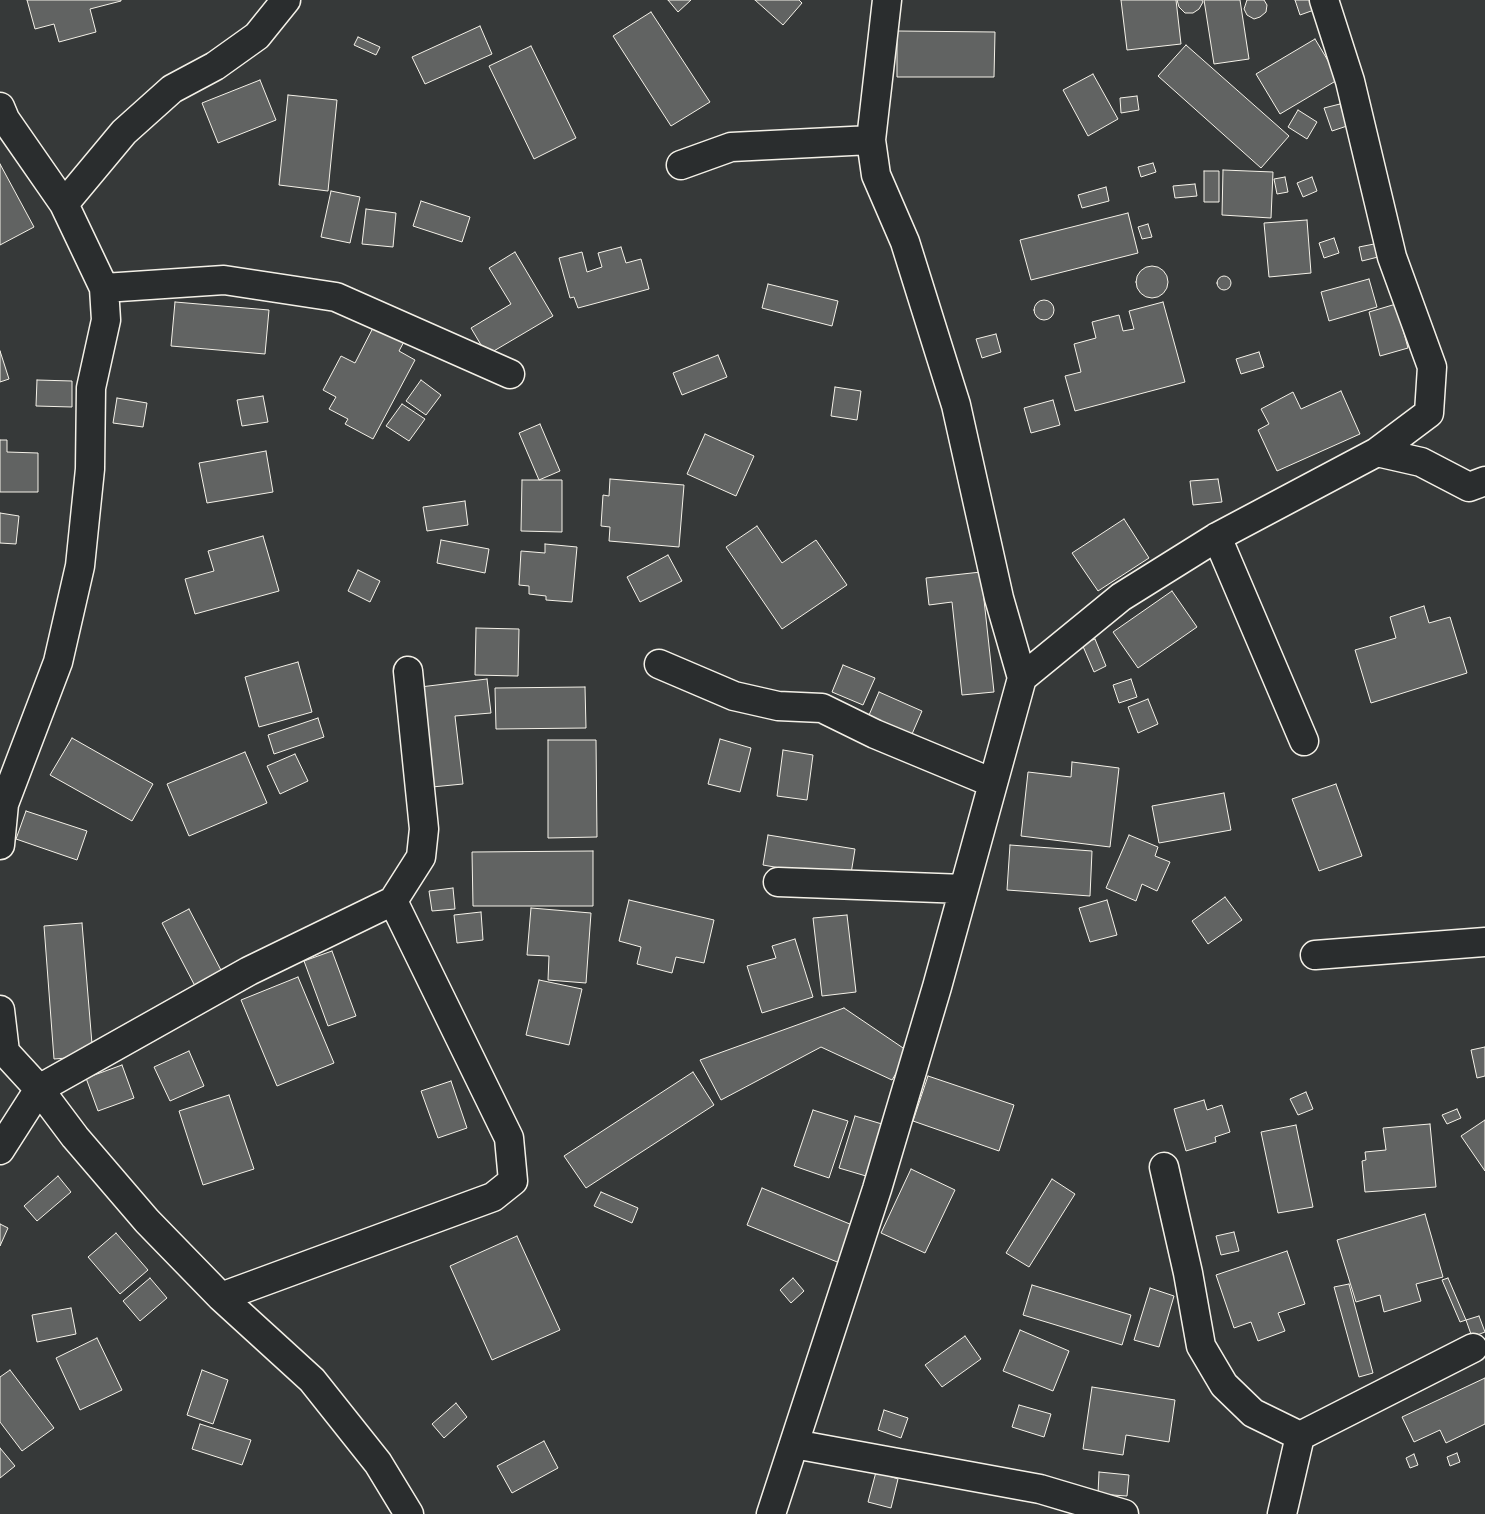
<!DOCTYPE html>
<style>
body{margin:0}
canvas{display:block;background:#363939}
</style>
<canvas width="1485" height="1514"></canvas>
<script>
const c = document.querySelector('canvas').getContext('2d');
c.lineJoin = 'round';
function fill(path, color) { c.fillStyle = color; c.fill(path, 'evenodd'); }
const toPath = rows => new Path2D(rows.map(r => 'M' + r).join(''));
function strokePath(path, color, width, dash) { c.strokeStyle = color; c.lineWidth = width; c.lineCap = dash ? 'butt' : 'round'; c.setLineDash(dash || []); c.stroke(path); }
const building = toPath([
 [27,0,121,0,121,1,90,9,96,32,59,42,54,24,35,29,27,0],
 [668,0,691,0,678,12,668,0],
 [755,0,799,0,802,3,783,25,755,0],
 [1121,0,1176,0,1181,44,1127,50,1121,0],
 [1177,0,1202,0,1203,2,1199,9,1193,13,1185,13,1179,7,1177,0],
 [1204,0,1240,0,1249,59,1214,64,1204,0],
 [1247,0,1264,0,1267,5,1266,12,1260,17,1254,19,1247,15,1244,9,1247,0],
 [1295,0,1311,0,1314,10,1300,15,1295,0],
 [651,12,710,102,671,126,613,36,651,12],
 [480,26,492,54,425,84,412,57,480,26],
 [897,31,995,32,994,77,897,77,897,31],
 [358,37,380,47,376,55,354,45,358,37],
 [1315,39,1339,79,1280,114,1256,74,1315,39],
 [1186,45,1289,136,1261,168,1158,76,1186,45],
 [531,46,576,138,534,159,489,66,531,46],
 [1093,74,1118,119,1088,136,1063,90,1093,74],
 [260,80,276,120,218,143,202,103,260,80],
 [288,95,337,100,328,191,279,185,288,95],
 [1137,96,1139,110,1121,113,1120,98,1137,96],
 [1340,104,1347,126,1332,131,1324,108,1340,104],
 [1298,110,1317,122,1307,139,1288,127,1298,110],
 [1153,163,1156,172,1141,177,1138,167,1153,163],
 [0,164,34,227,0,245,0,164],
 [1223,170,1273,172,1271,218,1222,215,1223,170],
 [1204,171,1219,171,1219,202,1204,202,1204,171],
 [1285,177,1288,192,1277,194,1274,179,1285,177],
 [1312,177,1317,191,1303,197,1297,183,1312,177],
 [1195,184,1197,196,1175,198,1173,186,1195,184],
 [1106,187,1109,201,1082,208,1078,195,1106,187],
 [331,191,360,197,350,243,321,237,331,191],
 [421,201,470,217,462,242,413,226,421,201],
 [366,209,396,213,393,247,362,244,366,209],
 [1128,213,1138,253,1031,280,1020,240,1128,213],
 [1307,220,1311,273,1269,277,1264,223,1307,220],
 [1148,224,1152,237,1142,239,1138,227,1148,224],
 [1334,238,1339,253,1324,258,1319,243,1334,238],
 [1379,243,1382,256,1362,261,1359,247,1379,243],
 [621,247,626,263,641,259,649,289,578,308,574,297,570,298,559,258,582,252,587,272,602,267,598,253,621,247],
 [515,252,553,316,487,355,471,328,511,304,489,268,515,252],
 '1136 282a16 16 0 1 1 32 0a16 16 0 1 1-32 0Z',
 '1217 283a7 7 0 1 1 14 0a7 7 0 1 1-14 0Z',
 [1369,279,1377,307,1329,321,1321,292,1369,279],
 [768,284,838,301,832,326,762,308,768,284],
 '1034 310a10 10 0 1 1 20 0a10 10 0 1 1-20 0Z',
 [175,302,269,310,265,354,171,346,175,302],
 [1163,302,1185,382,1075,411,1065,376,1081,372,1074,344,1096,338,1092,322,1119,315,1123,331,1134,329,1129,311,1163,302],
 [1396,304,1408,348,1380,356,1369,312,1396,304],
 [377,320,407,336,399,351,415,360,373,439,345,424,348,419,329,409,336,397,323,390,341,356,355,363,377,320],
 [996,334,1001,352,982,358,976,339,996,334],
 [0,351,9,379,0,382,0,351],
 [1259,352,1264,367,1241,374,1236,359,1259,352],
 [718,355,727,377,682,395,673,373,718,355],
 [37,380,72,381,72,407,36,406,37,380],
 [421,380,441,395,426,415,406,401,421,380],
 [835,387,861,391,857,420,831,416,835,387],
 [1341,391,1360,434,1277,471,1258,430,1269,424,1261,409,1293,392,1301,409,1341,391],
 [263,396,268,422,242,426,237,400,263,396],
 [117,398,147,403,143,427,113,423,117,398],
 [1053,400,1060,425,1031,433,1024,408,1053,400],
 [402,404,425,419,409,441,386,426,402,404],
 [540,424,560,471,539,480,519,433,540,424],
 [705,434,754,456,736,496,687,474,705,434],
 [0,440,7,440,7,452,38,453,38,492,0,492,0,440],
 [266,451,273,492,207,503,199,463,266,451],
 [610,479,684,485,679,547,609,541,610,527,601,526,603,495,609,496,610,479],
 [1218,479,1222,502,1193,505,1190,481,1218,479],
 [522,480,562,480,562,532,521,531,522,480],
 [465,501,468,525,427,531,423,507,465,501],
 [0,513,19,516,16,544,0,543,0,513],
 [1124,519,1149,558,1098,591,1072,553,1124,519],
 [757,526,782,563,816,540,847,585,782,629,726,547,757,526],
 [263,536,279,591,195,614,185,579,214,571,208,551,263,536],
 [441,540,489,549,485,573,437,563,441,540],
 [545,544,577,547,572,602,546,600,546,596,529,594,529,586,519,585,521,551,545,553,545,544],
 [668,555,682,581,640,602,627,577,668,555],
 [358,570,380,581,370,602,348,591,358,570],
 [981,572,994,692,962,695,952,602,929,605,926,578,981,572],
 [1172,591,1197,627,1138,668,1113,632,1172,591],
 [1424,606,1429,623,1450,617,1467,673,1371,703,1355,650,1396,638,1390,617,1424,606],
 [476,628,519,629,518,676,475,675,476,628],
 [1095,639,1106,666,1094,672,1082,644,1095,639],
 [298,662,312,712,259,727,245,677,298,662],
 [843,665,875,678,863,705,832,692,843,665],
 [487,679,491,713,455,716,463,784,432,787,420,687,487,679],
 [1131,679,1137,697,1119,703,1113,685,1131,679],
 [585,687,586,728,496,729,495,688,585,687],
 [879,692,922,711,909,741,866,722,879,692],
 [1148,699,1158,724,1138,733,1128,707,1148,699],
 [318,718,324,737,274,754,268,735,318,718],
 [72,738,153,784,132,821,50,775,72,738],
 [720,739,751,748,740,792,708,784,720,739],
 [548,740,596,740,597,837,548,838,548,740],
 [783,750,813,755,807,800,777,796,783,750],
 [245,752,267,803,189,836,167,784,245,752],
 [295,754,308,781,280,794,267,766,295,754],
 [1072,762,1119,768,1110,847,1021,836,1028,772,1071,777,1072,762],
 [1336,784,1362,856,1319,871,1292,799,1336,784],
 [1224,793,1231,830,1159,843,1152,806,1224,793],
 [26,811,87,831,77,860,16,839,26,811],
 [768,835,855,849,850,880,763,865,768,835],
 [1129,835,1158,847,1155,856,1170,862,1157,891,1142,884,1136,901,1106,888,1129,835],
 [1010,845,1092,851,1090,896,1007,890,1010,845],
 [593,851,593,906,473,906,472,852,593,851],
 [453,888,455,909,432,911,429,891,453,888],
 [1225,897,1242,920,1208,944,1192,921,1225,897],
 [629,900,714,920,704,963,676,957,672,973,637,964,641,947,619,941,629,900],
 [1107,900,1117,935,1090,942,1079,908,1107,900],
 [531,908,591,913,586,983,548,980,549,956,527,955,531,908],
 [189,909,222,972,195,986,162,923,189,909],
 [481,912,483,940,457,943,454,915,481,912],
 [847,915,856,992,822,996,813,918,847,915],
 [82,923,93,1056,54,1059,44,926,82,923],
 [795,939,813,997,762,1013,747,966,776,958,772,946,795,939],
 [332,951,356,1016,328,1026,304,961,332,951],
 [298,977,334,1063,277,1086,241,1000,298,977],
 [539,980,582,989,569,1045,526,1035,539,980],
 [844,1008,909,1052,892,1080,821,1047,721,1100,700,1060,844,1008],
 [1485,1047,1485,1076,1477,1078,1471,1050,1485,1047],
 [189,1051,204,1086,170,1101,154,1067,189,1051],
 [122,1065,134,1098,98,1111,86,1078,122,1065],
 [693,1072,714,1105,586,1188,564,1156,693,1072],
 [928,1076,1014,1105,999,1151,913,1121,928,1076],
 [451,1081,467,1128,438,1138,421,1091,451,1081],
 [1306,1092,1313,1109,1298,1115,1290,1099,1306,1092],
 [229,1095,254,1169,203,1185,179,1111,229,1095],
 [1204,1100,1207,1110,1222,1105,1230,1132,1215,1137,1216,1142,1186,1151,1174,1109,1204,1100],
 [1457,1109,1461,1118,1447,1124,1442,1115,1457,1109],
 [813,1110,848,1121,829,1178,794,1166,813,1110],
 [855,1116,882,1124,866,1176,839,1168,855,1116],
 [1485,1120,1485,1171,1461,1136,1485,1120],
 [1430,1124,1436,1187,1365,1192,1362,1161,1366,1160,1365,1152,1386,1150,1383,1128,1430,1124],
 [1296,1125,1313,1207,1278,1213,1261,1132,1296,1125],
 [911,1169,955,1190,925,1253,881,1233,911,1169],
 [58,1176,71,1192,37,1221,24,1206,58,1176],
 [1052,1179,1075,1194,1029,1267,1006,1253,1052,1179],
 [762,1188,862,1229,847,1266,747,1225,762,1188],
 [601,1192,638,1208,632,1223,594,1206,601,1192],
 [1425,1214,1443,1277,1416,1284,1421,1301,1384,1312,1380,1295,1356,1302,1337,1240,1425,1214],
 [0,1224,8,1228,0,1246,0,1224],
 [1234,1232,1239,1251,1221,1255,1216,1236,1234,1232],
 [116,1233,148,1270,120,1294,88,1257,116,1233],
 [517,1236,560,1330,492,1360,450,1266,517,1236],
 [1287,1251,1305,1304,1278,1313,1285,1331,1258,1341,1251,1322,1234,1328,1216,1275,1287,1251],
 [150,1278,167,1298,140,1321,123,1301,150,1278],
 [793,1278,804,1291,791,1303,780,1290,793,1278],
 [1448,1278,1466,1320,1460,1322,1442,1280,1448,1278],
 [1349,1284,1373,1373,1359,1377,1334,1287,1349,1284],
 [1032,1285,1131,1315,1122,1345,1023,1315,1032,1285],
 [1150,1288,1174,1296,1159,1347,1134,1340,1150,1288],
 [71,1308,76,1334,37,1342,32,1315,71,1308],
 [1479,1316,1485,1332,1472,1337,1466,1320,1479,1316],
 [1020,1330,1069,1351,1053,1391,1003,1371,1020,1330],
 [965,1336,981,1359,942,1387,925,1365,965,1336],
 [97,1338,122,1390,80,1410,56,1358,97,1338],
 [10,1370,54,1428,22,1451,0,1422,0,1377,10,1370],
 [202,1370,228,1380,213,1424,187,1415,202,1370],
 [1485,1378,1485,1424,1446,1443,1440,1430,1414,1442,1402,1417,1485,1378],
 [1092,1387,1175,1400,1169,1442,1126,1435,1123,1455,1083,1449,1092,1387],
 [456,1403,467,1417,444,1438,432,1424,456,1403],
 [1019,1405,1051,1414,1044,1437,1012,1427,1019,1405],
 [884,1410,908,1418,901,1438,878,1430,884,1410],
 [200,1424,251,1440,242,1465,192,1449,200,1424],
 [544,1441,558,1468,512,1493,497,1466,544,1441],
 [0,1448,15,1466,0,1478,0,1448],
 [1457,1453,1460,1462,1450,1466,1447,1457,1457,1453],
 [1414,1454,1418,1465,1410,1468,1406,1458,1414,1454],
 [876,1472,898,1479,891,1508,868,1502,876,1472],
 [1099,1472,1129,1475,1127,1496,1098,1494,1099,1472]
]);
const minor = toPath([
 [0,107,5,119,64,204,104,288,106,320,91,388,90,469,80,566,58,662,4,804,0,845],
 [681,165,731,147,871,140],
 [64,204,124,132,172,89,215,66,257,36,286,0],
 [104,288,224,280,336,297,510,374],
 [1377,452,1421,462,1469,487,1485,481],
 [1217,537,1304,741],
 [659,664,734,696,778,706,822,708,875,734,993,783],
 [1022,678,1121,597,1217,537,1377,452,1429,413,1432,367,1392,257,1350,81,1324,0],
 [778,882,964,889],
 [1315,955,1485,942],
 [0,1010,5,1052,39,1089,75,1137,147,1221,221,1297,312,1380,378,1463,409,1514],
 [0,1150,39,1089,249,971,393,901,421,857,424,829,408,671],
 [1164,1167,1188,1273,1201,1346,1224,1385,1253,1413,1300,1436,1282,1514],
 [221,1297,493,1197,513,1181,509,1138,393,901],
 [1300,1436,1473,1348],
 [794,1444,1040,1489,1124,1514],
 [771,1514,877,1189,937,987,1022,678,999,598,956,405,905,242,876,175,871,140,887,0]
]);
fill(building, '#616362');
strokePath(building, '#f4f1e8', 1);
strokePath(minor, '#f4f1e8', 31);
strokePath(minor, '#2a2d2e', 28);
</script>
